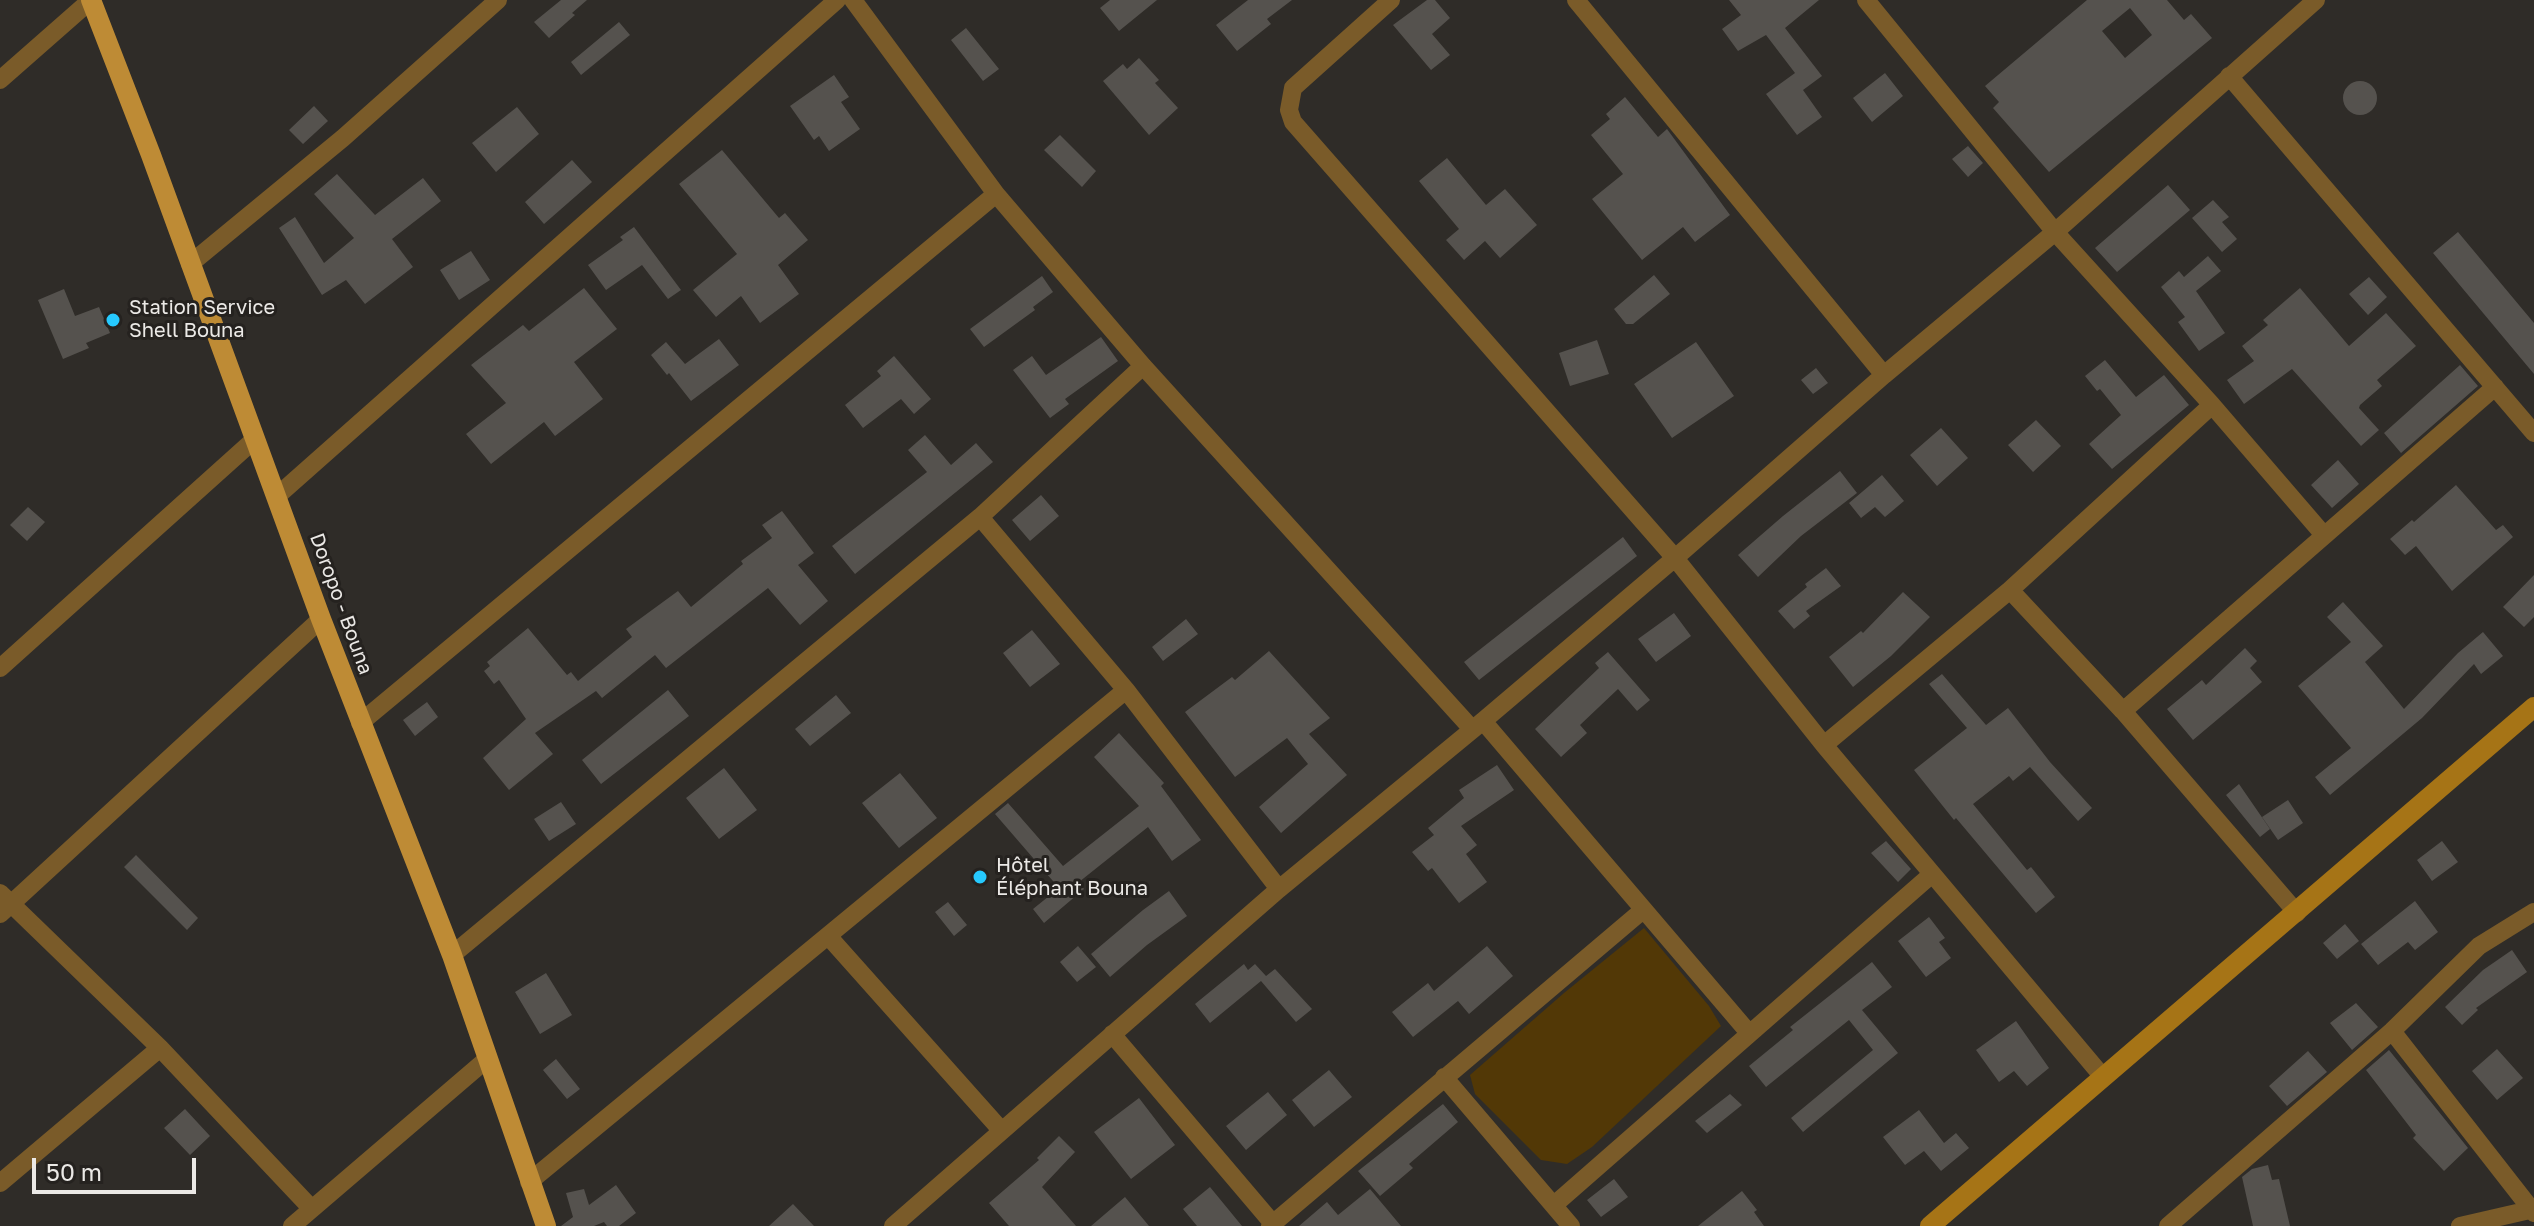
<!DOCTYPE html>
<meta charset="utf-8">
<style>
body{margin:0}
#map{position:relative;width:2534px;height:1226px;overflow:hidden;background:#2f2c28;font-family:"Golos Text",sans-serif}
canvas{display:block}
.scale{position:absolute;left:32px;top:1158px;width:164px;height:36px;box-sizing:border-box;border:4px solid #ebe9e6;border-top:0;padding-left:10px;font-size:24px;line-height:28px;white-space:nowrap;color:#ebe9e6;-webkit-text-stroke:6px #25221f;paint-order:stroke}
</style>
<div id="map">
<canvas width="2534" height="1226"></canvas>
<div class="scale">50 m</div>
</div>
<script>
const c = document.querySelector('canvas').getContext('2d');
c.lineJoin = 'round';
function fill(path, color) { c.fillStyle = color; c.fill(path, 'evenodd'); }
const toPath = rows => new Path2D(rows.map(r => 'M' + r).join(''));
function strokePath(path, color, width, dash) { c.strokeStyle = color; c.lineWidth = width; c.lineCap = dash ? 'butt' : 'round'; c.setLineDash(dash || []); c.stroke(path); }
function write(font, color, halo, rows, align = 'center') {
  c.font = font + ' "Golos Text",sans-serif'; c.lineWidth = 6; c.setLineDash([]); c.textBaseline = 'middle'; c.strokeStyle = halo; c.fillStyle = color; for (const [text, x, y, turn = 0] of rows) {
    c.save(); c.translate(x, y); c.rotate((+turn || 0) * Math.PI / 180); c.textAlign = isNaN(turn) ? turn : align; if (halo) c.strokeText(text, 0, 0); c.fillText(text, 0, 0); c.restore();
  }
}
const green = toPath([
 [1644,928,1709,1006,1721,1026,1592,1147,1567,1164,1541,1160,1475,1094,1470,1075,1564,993]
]);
const building = toPath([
 [561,0,587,0,572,13,575,15,549,38,534,22],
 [1110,0,1157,0,1119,31,1100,8],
 [1248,0,1292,0,1267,19,1271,24,1237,51,1216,25],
 [1427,0,1435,0,1450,18,1432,34,1450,55,1431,70,1393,25],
 [1729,0,1819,0,1785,28,1822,76,1803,90,1822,117,1797,135,1766,94,1795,73,1766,35,1738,51,1722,29,1741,15],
 [2087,0,2167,0,2184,20,2191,14,2212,38,2049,172,1993,108,1999,102,1985,86],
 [2130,8,2152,35,2125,58,2102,31],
 [619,22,630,35,581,75,571,62],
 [966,28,999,69,983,81,951,40],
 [1139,58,1159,80,1155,83,1178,108,1149,135,1103,81,1123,64,1127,69],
 [1885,73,1903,96,1872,122,1853,98],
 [834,75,849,97,841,102,860,129,829,151,819,136,814,140,790,106],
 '2343 98a17 17 0 1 1 34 0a17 17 0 1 1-34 0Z',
 [1625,97,1658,137,1667,129,1730,215,1695,242,1683,227,1642,260,1592,199,1623,174,1591,135,1610,119,1606,114],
 [314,106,328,121,303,144,289,130],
 [517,107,539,134,496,172,472,143],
 [1060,135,1096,171,1082,187,1044,150],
 [1968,146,1983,163,1968,177,1952,159],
 [722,150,779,218,785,213,808,240,778,265,799,294,760,323,741,296,716,317,693,290,737,254,679,184],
 [1447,158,1486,205,1505,189,1537,225,1500,258,1485,241,1464,260,1446,240,1459,229,1419,181],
 [572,160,592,182,544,224,525,202],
 [337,174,375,215,423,178,441,201,392,239,413,267,365,304,346,280,322,295,279,228,295,217,324,263,354,238,314,194],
 [2168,185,2190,210,2117,272,2095,248],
 [2213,200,2229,217,2222,222,2237,239,2222,252,2192,218],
 [634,227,681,290,668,299,642,265,606,290,588,265,623,240,620,237],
 [2458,232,2534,323,2534,374,2433,253],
 [471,251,490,280,459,300,440,270],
 [2208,256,2221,271,2196,291,2225,333,2199,351,2178,322,2185,317,2161,287,2179,271,2184,277],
 [1654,275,1670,294,1633,324,1626,324,1614,309],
 [1042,276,1053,292,1033,307,1035,310,984,347,970,329],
 [2369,277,2387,297,2368,315,2349,294],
 [584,288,617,329,574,362,603,399,555,436,544,422,491,464,466,434,506,403,471,365,523,325,529,331],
 [2300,288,2349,346,2386,313,2416,346,2377,380,2382,386,2360,405,2359,408,2379,430,2361,446,2292,369,2244,404,2227,380,2254,361,2242,346,2268,325,2263,320],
 [64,289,75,316,99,307,110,333,86,343,89,348,63,359,38,300],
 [1101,337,1118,361,1065,399,1069,404,1050,418,1013,370,1032,356,1046,375],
 [719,339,739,365,691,401,669,373,667,375,651,355,666,342,685,364],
 [1597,340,1609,374,1570,386,1559,353],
 [1696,342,1734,396,1672,438,1634,384],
 [894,356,931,399,914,414,901,399,863,428,845,405,881,376,877,371],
 [2105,360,2136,397,2164,375,2189,405,2112,469,2089,444,2121,415,2100,389,2097,391,2085,376],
 [2460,365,2478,386,2401,453,2384,433],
 [1816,368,1828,383,1813,394,1801,380],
 [2036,420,2061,446,2033,472,2008,445],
 [1941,428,1968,458,1937,486,1910,455],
 [925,435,951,465,976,443,993,462,855,574,832,546,927,472,908,450],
 [2338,460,2359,484,2332,508,2311,485],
 [1840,471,1857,493,1801,536,1758,577,1738,555,1783,516],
 [1882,475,1904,501,1885,517,1875,507,1861,518,1849,503],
 [2456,485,2496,530,2503,525,2513,537,2452,591,2416,546,2405,555,2390,539,2412,520,2414,522],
 [1041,495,1059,516,1030,541,1012,520],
 [28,507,45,522,27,541,10,525],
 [782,511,814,553,798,565,828,601,800,625,768,588,666,668,655,655,602,698,596,691,535,733,553,754,509,790,483,758,526,719,499,680,494,684,484,671,490,666,487,662,528,628,567,675,571,672,578,681,632,637,626,629,678,591,691,607,743,564,741,561,772,538,762,525],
 [1623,537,1637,556,1479,680,1464,662],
 [1826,568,1841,586,1806,611,1810,616,1794,629,1778,611,1807,587,1805,584],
 [2534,575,2534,617,2524,627,2503,607],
 [1903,592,1930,617,1891,656,1853,687,1829,657,1861,631,1863,633],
 [2343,602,2383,646,2365,662,2404,709,2458,653,2483,632,2503,656,2481,674,2474,664,2422,718,2330,795,2315,777,2351,748,2298,686,2351,642,2327,617],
 [1674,613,1691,636,1656,662,1638,639],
 [1186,619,1198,634,1163,661,1152,647],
 [1032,630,1060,664,1030,687,1003,653],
 [2245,648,2257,661,2250,668,2262,682,2193,740,2167,709,2202,680,2206,685],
 [1269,651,1330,718,1309,734,1347,775,1281,833,1259,807,1308,764,1287,738,1235,777,1185,712,1232,677,1235,680],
 [1608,652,1650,700,1637,711,1618,689,1580,725,1587,733,1561,757,1535,729,1599,668,1595,663],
 [1942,674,1986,725,2008,708,2050,762,2092,808,2078,821,2030,767,2013,781,2009,776,1973,804,2027,870,2031,867,2055,897,2036,913,1956,818,1954,820,1914,770,1967,728,1929,684],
 [668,690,689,716,601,784,582,760],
 [836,695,851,713,810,746,795,729],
 [427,702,438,717,415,736,403,720],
 [1119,733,1164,783,1161,786,1201,840,1172,861,1148,827,1079,882,1084,889,1044,923,1033,909,1059,888,995,814,1008,803,1063,866,1139,806,1094,757],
 [1497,765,1514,790,1461,826,1477,845,1466,854,1487,882,1459,903,1432,868,1428,871,1412,852,1434,835,1428,828,1464,798,1459,790],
 [724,768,757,810,719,839,686,798],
 [900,773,937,818,899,848,862,803],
 [2239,784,2270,829,2260,837,2226,795],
 [2288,800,2303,823,2278,840,2262,817],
 [561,802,576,824,549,841,534,819],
 [1886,841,1911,869,1898,882,1871,853],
 [2442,841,2458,862,2432,881,2417,860],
 [136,855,198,918,187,930,124,867],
 [1169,891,1187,916,1147,945,1110,977,1091,954,1143,910],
 [2415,901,2438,932,2415,950,2408,942,2378,965,2361,944],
 [948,902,967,925,954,936,935,912],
 [1929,917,1945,938,1939,942,1951,958,1926,977,1898,941],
 [2345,924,2359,941,2337,959,2323,943],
 [1078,946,1096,967,1077,982,1060,962],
 [1487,946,1513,976,1469,1014,1458,1001,1413,1037,1392,1012,1428,983,1434,991],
 [2512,950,2527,972,2476,1008,2478,1010,2462,1025,2445,1007,2483,970],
 [1872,962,1892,987,1862,1010,1898,1053,1803,1132,1791,1118,1873,1050,1849,1020,1766,1087,1749,1066,1793,1030,1790,1027],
 [1244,964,1248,970,1255,964,1266,976,1275,969,1312,1009,1296,1022,1261,981,1210,1023,1195,1004],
 [546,973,572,1015,540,1034,515,992],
 [2356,1003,2378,1027,2352,1050,2330,1023],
 [2016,1021,2049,1068,2027,1086,2014,1071,1999,1082,1976,1050],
 [2497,1049,2523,1078,2497,1100,2472,1071],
 [2389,1050,2468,1148,2444,1171,2413,1138,2416,1135,2366,1070],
 [2308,1051,2327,1072,2287,1106,2269,1086],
 [556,1059,580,1089,567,1099,543,1070],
 [1329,1070,1352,1097,1314,1127,1292,1100],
 [1268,1092,1287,1115,1246,1150,1226,1126],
 [1730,1094,1742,1105,1707,1133,1695,1121],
 [1139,1098,1175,1145,1131,1179,1094,1132],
 [1443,1104,1458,1122,1409,1164,1413,1168,1380,1196,1358,1171],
 [185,1109,210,1136,190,1155,164,1128],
 [1919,1110,1944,1143,1956,1133,1969,1148,1941,1171,1924,1151,1905,1165,1883,1137],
 [1059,1136,1075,1152,1042,1187,1076,1226,1009,1226,989,1203,1039,1160,1037,1158],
 [2268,1165,2272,1180,2279,1179,2290,1226,2253,1226,2242,1177,2252,1169],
 [1614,1179,1628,1197,1601,1217,1587,1200],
 [616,1185,636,1213,619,1226,607,1226,604,1222,594,1226,561,1226,573,1217,566,1193,584,1189,589,1205],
 [1210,1187,1242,1226,1197,1226,1183,1209],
 [1370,1189,1401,1226,1299,1226,1327,1202,1338,1215],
 [1742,1191,1757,1210,1754,1212,1764,1226,1698,1226],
 [1125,1197,1149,1226,1091,1226],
 [793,1204,814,1226,769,1226]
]);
const street = toPath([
 [853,0,996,194,1143,366,1472,729],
 [1391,0,1293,88,1289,110,1293,122,1675,558,1824,745,2103,1077],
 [1576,0,1884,375],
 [1866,0,2055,232,2212,405,2323,534],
 [2229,76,2534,433],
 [0,80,91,0],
 [190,264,343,138,498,0],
 [276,497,837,0],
 [980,517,1126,690,1279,889],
 [2010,590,2123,711,2297,913],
 [0,668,255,439],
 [2123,711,2495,387],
 [1483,721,1749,1033],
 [360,723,996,194],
 [1824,745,2010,590,2212,405],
 [0,893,160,1048,311,1208],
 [0,914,321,619],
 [829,937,1001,1130],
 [452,955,980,517,1143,366],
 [2392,1031,2534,1213],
 [1112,1034,1275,1226],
 [1444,1077,1571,1226],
 [529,1182,1126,690],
 [0,1183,160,1048],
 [1554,1205,1931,875],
 [292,1226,487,1059],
 [893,1226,1279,889,1483,721,1675,558,1884,375,2055,232,2316,0],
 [1270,1226,1643,910],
 [2168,1226,2392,1031,2479,946,2534,912],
 [2460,1226,2534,1209]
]);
const secondary = toPath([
 [1930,1226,2534,707]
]);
const primary = toPath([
 [91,0,151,155,321,619,452,955,546,1226]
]);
const markers = [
 [113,320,8,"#26c9fe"],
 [980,877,8,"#26c9fe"]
];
const poiNames = [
 ["Station Service",129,308],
 ["Shell Bouna",129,331],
 ["Hôtel",996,866],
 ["Éléphant Bouna",996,889]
];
const streetNames = [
 ["Doropo - Bouna",341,604,70]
];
fill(green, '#523806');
fill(building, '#55524e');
strokePath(street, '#7a5b29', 18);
strokePath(secondary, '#a67416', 20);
strokePath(primary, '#be8b35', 20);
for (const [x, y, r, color] of markers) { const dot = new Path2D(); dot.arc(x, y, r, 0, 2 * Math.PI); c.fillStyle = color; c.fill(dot); strokePath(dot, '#25221f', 3); }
write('20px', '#ebe9e6', '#25221f', poiNames, 'left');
write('20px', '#ebe9e6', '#25221f', streetNames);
</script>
